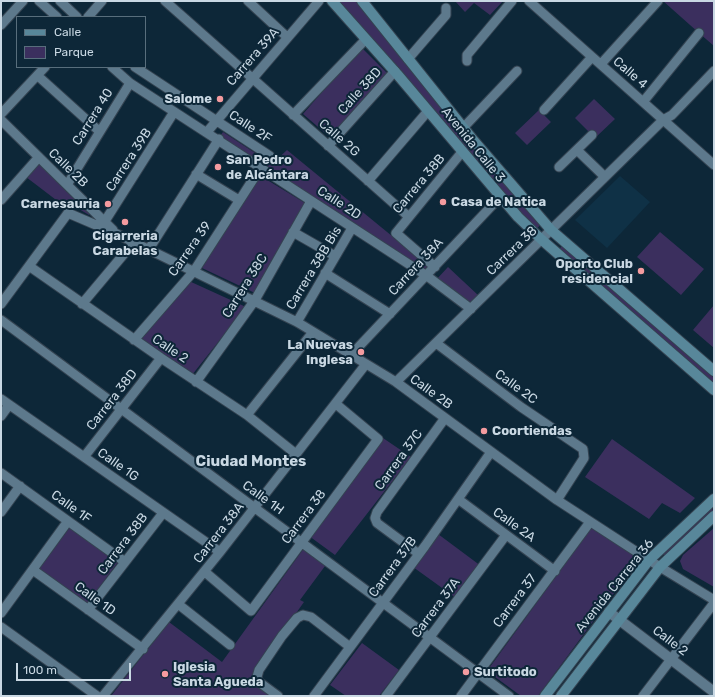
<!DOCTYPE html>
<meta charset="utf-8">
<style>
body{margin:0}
#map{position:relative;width:715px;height:697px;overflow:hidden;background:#0d2738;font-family:Rubik,sans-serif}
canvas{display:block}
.frame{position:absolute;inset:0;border:2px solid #c9d8e3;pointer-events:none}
.legend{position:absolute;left:16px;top:16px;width:130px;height:52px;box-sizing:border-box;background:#0d2738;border:1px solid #586e7c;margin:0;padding:5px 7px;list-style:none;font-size:12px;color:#c9d8e3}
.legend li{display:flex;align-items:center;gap:8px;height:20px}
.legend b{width:20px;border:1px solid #586e7c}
.scale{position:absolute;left:16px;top:663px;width:115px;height:18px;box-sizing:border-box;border:2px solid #c9d8e3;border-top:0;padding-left:5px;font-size:12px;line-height:14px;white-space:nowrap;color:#c9d8e3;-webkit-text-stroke:3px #0d2738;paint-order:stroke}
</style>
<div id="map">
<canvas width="715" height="697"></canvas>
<div class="frame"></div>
<ul class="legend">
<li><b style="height:5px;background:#58879a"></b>Calle</li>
<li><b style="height:11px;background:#3b2f5e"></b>Parque</li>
</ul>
<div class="scale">100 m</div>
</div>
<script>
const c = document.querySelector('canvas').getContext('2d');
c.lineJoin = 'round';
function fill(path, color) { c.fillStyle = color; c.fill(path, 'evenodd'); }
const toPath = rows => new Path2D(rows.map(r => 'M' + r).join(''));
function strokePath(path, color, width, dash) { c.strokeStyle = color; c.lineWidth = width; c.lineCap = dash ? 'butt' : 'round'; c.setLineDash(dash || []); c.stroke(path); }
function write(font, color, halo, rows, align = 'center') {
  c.font = font + ' Rubik,sans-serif'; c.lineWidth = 4; c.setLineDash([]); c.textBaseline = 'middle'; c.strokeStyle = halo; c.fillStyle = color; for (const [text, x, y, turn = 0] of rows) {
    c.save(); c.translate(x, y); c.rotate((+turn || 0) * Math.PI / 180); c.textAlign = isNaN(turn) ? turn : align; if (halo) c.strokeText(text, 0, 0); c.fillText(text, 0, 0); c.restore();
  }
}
const built = toPath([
 [620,176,650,202,607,248,575,220]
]);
const green = toPath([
 [339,1,356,1,464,137,540,225,536,230,502,195,395,65],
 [455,1,503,1,490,15,474,3,465,12],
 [663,1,714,1,714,46,699,33],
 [361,47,387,73,331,138,303,114],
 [594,99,615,119,595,138,575,118],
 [539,110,551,122,527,145,515,133],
 [223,132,272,164,287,150,431,268,428,273,220,136],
 [39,162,89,211,89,215,69,203,64,206,26,177],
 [259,175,305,203,255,293,202,268],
 [660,232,704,269,681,295,637,257],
 [562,246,714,378,714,384,559,249],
 [448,267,479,296,471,304,436,280],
 [189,281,246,307,192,375,140,341],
 [714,305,714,348,693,330],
 [383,438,411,457,335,555,309,536],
 [612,439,695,498,680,513,662,503,649,519,585,477],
 [710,507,714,511,665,556,662,553],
 [70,527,118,562,87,604,39,569],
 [591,528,640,558,538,696,521,696,487,671],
 [714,528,714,587,683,569,680,561,683,555],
 [438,534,481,566,456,598,413,567],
 [304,548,328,562,300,600,304,602,255,671,255,685,270,696,111,696,169,622,222,662],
 [362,643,399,670,379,696,346,696,330,685]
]);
const minor = toPath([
 [39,1,57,17],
 [60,1,77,17],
 [165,1,409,217],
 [248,1,287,37],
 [529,1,714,165],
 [88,17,102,1],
 [1,25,23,1],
 [408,59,446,15,446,8],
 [467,61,467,55,512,1],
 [601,64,658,1],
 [112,67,130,83,427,276,471,309],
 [135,67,270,156],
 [38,76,99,131],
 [643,102,699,33],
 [544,110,592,57],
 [1,114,45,67],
 [293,115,366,39],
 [1,120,113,230],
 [463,128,517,71],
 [207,132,319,1],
 [328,146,395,71],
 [577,150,605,177],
 [559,167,592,135],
 [196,174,239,200],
 [368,181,428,111],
 [67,185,130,83],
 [1,200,39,157],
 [105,221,174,112],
 [293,232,335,256],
 [149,249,219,139],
 [29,266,161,358,247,415,296,454],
 [435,267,396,233,462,152],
 [325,273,390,314],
 [1,304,68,213,117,234,297,322,396,382,557,500,660,567,714,600],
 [82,304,134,242],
 [1,320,509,696],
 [297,322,352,228],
 [134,340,194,271,261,167],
 [436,343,521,407,583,449,584,458,557,500],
 [351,355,500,197],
 [196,382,255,300,311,201],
 [396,382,663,120,672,115,714,71],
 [1,399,220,552],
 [247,415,313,332],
 [1,416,9,405],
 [84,457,161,358],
 [1,473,125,562],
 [458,499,555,571],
 [1,512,20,486],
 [419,554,377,523,375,518,377,512,445,418],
 [33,570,143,649],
 [205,572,251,611,378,439,336,404],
 [178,604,230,645],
 [88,610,163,513],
 [1,613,68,521],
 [1,627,97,696],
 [103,696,220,552,366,364],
 [278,696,259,682,257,677,259,670,282,636,297,618,303,615,311,617,350,647],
 [314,696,425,546,491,452],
 [386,696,506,535],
 [461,696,590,522],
 [643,696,714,603]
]);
const tertiary = toPath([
 [609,612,714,692]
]);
const secondary = toPath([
 [332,1,397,74,518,217,542,240,714,390],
 [362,1,474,141,551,230,714,371],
 [545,696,649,560,714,499],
 [561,696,660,567,714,516]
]);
const markers = [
 [220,99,4,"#f49b9f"],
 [218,167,4,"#f49b9f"],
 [443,202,4,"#f49b9f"],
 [108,204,4,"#f49b9f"],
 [125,222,4,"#f49b9f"],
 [641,271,4,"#f49b9f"],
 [361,352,4,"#f49b9f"],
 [484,431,4,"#f49b9f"],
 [466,672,4,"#f49b9f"],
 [165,674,4,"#f49b9f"]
];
const streetNames = [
 ["Carrera 39A",253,57,-49],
 ["Calle 4",630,73,41],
 ["Calle 38D",360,91,-48],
 ["Carrera 40",93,117,-58],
 ["Calle 2F",250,127,33],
 ["Calle 2G",339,138,41],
 ["Avenida Calle 3",473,145,51],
 ["Carrera 39B",129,160,-57],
 ["Calle 2B",68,168,44],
 ["Carrera 38B",419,184,-50],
 ["Calle 2D",339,203,33],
 ["Carrera 39",190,249,-55],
 ["Carrera 38",512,251,-44],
 ["Carrera 38A",416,267,-47],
 ["Carrera 38B Bis",314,268,-59],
 ["Carrera 38C",245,286,-58],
 ["Calle 2",170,349,34],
 ["Calle 2C",516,387,36],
 ["Calle 2B",431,392,36],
 ["Carrera 38D",112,400,-52],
 ["Carrera 37C",399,460,-54],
 ["Calle 1G",118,465,35],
 ["Calle 1H",263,498,36],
 ["Calle 1F",71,507,36],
 ["Carrera 38",304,517,-53],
 ["Calle 2A",514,525,36],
 ["Carrera 38A",219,533,-52],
 ["Carrera 38B",123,544,-53],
 ["Carrera 37B",393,567,-54],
 ["Avenida Carrera 36",615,586,-51],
 ["Calle 1D",95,599,36],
 ["Carrera 37",515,601,-53],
 ["Carrera 37A",436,608,-53],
 ["Calle 2",670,641,37]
];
const poiNames = [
 ["Salome",212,99,"right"],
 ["San Pedro",226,160],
 ["de Alcántara",226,175],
 ["Casa de Natica",451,202],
 ["Carnesauria",100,204,"right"],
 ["Cigarreria",125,236,"center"],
 ["Carabelas",125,251,"center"],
 ["Oporto Club",633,264,"right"],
 ["residencial",633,279,"right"],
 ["La Nuevas",353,345,"right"],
 ["Inglesa",353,360,"right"],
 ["Coortiendas",492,431],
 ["Iglesia",173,667],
 ["Santa Agueda",173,682],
 ["Surtitodo",474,672]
];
const quarterNames = [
 ["Ciudad Montes",251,462]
];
fill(built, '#0f3146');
fill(green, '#3b2f5e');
strokePath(minor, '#344351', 11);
strokePath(tertiary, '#344351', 12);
strokePath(secondary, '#344351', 12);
strokePath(minor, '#5d798c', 9);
strokePath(tertiary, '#5d798c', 10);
strokePath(secondary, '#58879a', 10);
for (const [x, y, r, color] of markers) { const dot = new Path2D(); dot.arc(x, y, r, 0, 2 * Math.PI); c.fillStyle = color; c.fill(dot); strokePath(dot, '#0d2738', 1.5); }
write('13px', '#c9d8e3', '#0d2738', streetNames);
write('bold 13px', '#c9d8e3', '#0d2738', poiNames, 'left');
write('bold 15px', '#c9d8e3', '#0d2738', quarterNames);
</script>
